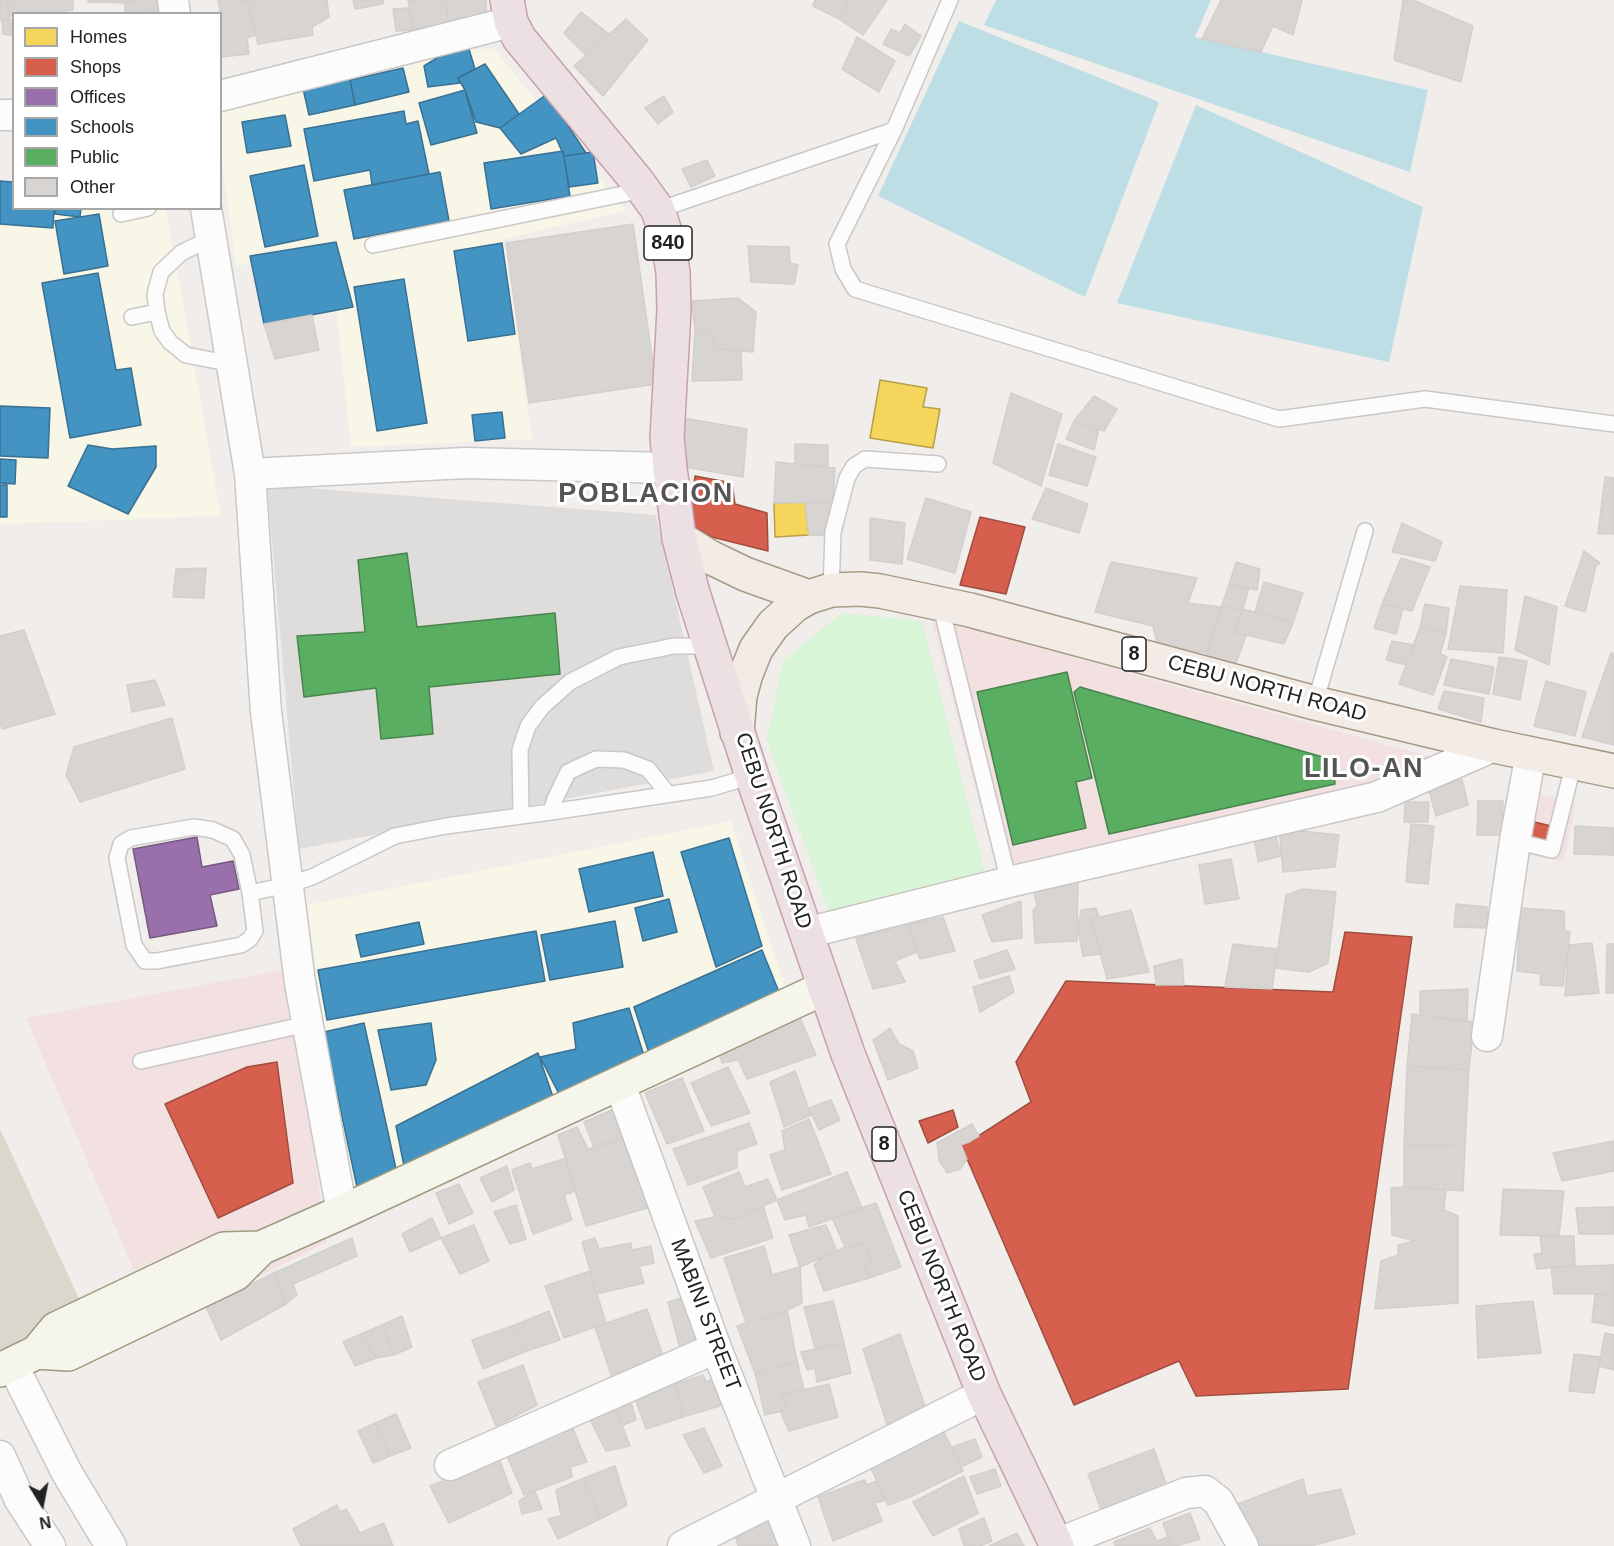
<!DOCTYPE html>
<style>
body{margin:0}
#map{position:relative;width:1614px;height:1546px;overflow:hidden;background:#f0edea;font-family:Helvetica,sans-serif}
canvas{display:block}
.legend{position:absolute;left:12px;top:12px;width:210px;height:198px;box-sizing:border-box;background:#fff;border:2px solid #a7a7a7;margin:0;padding:8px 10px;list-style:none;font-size:18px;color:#222}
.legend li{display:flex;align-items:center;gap:12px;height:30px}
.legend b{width:30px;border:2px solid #a7a7a7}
.north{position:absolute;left:12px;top:1474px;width:60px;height:60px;-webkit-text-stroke:4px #fff;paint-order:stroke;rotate:170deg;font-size:16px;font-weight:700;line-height:24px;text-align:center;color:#222}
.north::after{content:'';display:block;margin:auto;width:21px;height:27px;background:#222;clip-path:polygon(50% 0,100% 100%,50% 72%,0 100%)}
</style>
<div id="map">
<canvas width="1614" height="1546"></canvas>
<ul class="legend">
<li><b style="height:16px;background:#f6d55c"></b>Homes</li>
<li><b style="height:16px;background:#d6604d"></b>Shops</li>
<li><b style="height:16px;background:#9970ab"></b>Offices</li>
<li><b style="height:16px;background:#4393c3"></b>Schools</li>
<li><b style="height:16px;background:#5aae61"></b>Public</li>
<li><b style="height:16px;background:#d7d4d1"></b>Other</li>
</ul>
<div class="north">N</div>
</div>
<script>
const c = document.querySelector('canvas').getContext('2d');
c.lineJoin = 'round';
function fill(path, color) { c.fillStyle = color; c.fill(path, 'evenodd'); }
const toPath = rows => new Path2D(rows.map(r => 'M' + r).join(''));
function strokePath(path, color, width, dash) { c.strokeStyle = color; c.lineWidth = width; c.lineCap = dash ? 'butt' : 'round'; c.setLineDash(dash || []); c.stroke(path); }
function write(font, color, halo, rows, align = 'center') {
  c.font = font + ' Helvetica,sans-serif'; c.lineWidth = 6; c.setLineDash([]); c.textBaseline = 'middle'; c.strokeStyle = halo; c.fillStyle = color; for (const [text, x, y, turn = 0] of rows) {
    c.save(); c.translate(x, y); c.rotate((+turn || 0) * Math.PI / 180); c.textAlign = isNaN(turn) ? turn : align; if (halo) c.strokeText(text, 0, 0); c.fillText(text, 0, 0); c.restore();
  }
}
const commercial = toPath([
 [931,618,1434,758,1380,788,998,874],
 [1515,790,1576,802,1564,862,1503,850],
 [288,969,327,1242,158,1327,26,1018]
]);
const education = toPath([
 [493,48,626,211,503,239,532,439,351,447,330,249,236,266,221,156,220,101,411,55],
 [0,180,13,181,14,208,166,209,221,516,0,524],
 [731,821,787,993,349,1200,307,905]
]);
const religious = toPath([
 [267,485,656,515,714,771,299,849]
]);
const construction = toPath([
 [0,1129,83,1307,0,1351]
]);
const park = toPath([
 [841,613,922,621,986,877,831,917,767,741,783,661]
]);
const water = toPath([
 [996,0,1211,0,1195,37,1428,90,1410,172,984,25],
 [959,21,1159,102,1085,297,878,196],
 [1196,105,1423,207,1389,362,1117,303]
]);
const homes = toPath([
 [880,380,927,388,923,407,940,409,933,448,870,438,880,380],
 [805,502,809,535,775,537,774,503,805,502]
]);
const shops = toPath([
 [695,476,732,483,735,504,767,513,768,551,712,537,689,524,695,476],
 [980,517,1025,527,1006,594,960,585,980,517],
 [1526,820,1551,826,1547,844,1522,838,1526,820],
 [1345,932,1412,937,1348,1389,1196,1396,1179,1361,1074,1405,961,1145,969,1142,1031,1102,1016,1062,1066,981,1333,992,1345,932],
 [277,1062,293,1183,218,1218,165,1104,247,1067,277,1062],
 [953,1110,958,1127,928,1143,919,1121,953,1110]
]);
const offices = toPath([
 [197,837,202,867,233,861,239,889,210,895,217,926,150,938,133,849,197,837]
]);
const schools = toPath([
 [469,49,475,69,458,78,460,83,428,87,424,66,440,56,469,49],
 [485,64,519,114,500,128,476,122,465,90,458,78,485,64],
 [403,68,409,92,355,105,350,80,403,68],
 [349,74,355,105,309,115,302,84,349,74],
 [465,90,477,133,431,145,419,103,465,90],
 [547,94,586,153,564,156,556,138,521,154,500,128,547,94],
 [404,111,406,124,418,121,429,174,372,185,370,170,314,181,304,129,404,111],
 [285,115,291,146,247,153,242,122,285,115],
 [563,151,570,196,491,209,484,163,563,151],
 [593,152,598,183,569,187,564,156,593,152],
 [304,165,318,236,265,247,250,176,304,165],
 [440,172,449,221,354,239,344,190,440,172],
 [0,181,14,182,14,208,54,208,53,228,0,224,0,181],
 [56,208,81,208,80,217,55,214,56,208],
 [99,214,108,266,64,274,55,221,99,214],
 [336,242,353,307,264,324,250,256,336,242],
 [502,243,515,334,468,341,454,251,502,243],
 [98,273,116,370,131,368,141,425,70,438,42,283,98,273],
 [404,279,427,423,377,431,354,287,404,279],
 [0,406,50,408,48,458,0,456,0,406],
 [502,412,505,438,475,441,472,415,502,412],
 [88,445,112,449,156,446,156,467,128,514,68,486,88,445],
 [0,459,16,460,15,484,0,483,0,459],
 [0,485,7,485,7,517,0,517,0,485],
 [729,838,762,946,716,967,681,852,729,838],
 [653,852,663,896,589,912,579,869,653,852],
 [669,899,677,932,643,941,635,908,669,899],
 [615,921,623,967,550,980,541,935,615,921],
 [419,922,424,944,361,957,356,935,419,922],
 [536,931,545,981,327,1020,318,970,536,931],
 [762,950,779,992,649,1053,634,1007,762,950],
 [629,1008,645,1059,559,1094,540,1057,576,1049,573,1023,629,1008],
 [364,1023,398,1178,357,1187,324,1032,364,1023],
 [431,1023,436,1060,426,1085,391,1090,378,1030,431,1023],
 [538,1053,553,1097,404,1166,396,1126,538,1053]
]);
const public = toPath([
 [407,553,417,627,555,613,560,674,429,687,433,734,381,739,376,688,304,697,297,636,365,632,358,560,407,553],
 [1067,672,1092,778,1076,782,1086,828,1013,845,977,692,1067,672],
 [1080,687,1333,760,1335,784,1109,834,1074,692,1080,687]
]);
const building = toPath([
 [0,0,7,0,8,6,0,7,0,0],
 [7,0,73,0,73,10,39,14,14,14,14,16,10,16,7,0],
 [88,0,133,0,133,3,88,2,88,0],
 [133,0,156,0,158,9,125,13,125,2,133,3,133,0],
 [218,0,247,0,256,35,247,38,249,54,220,57,220,14,211,14,220,12,218,0],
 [247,0,327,0,329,17,312,27,313,35,258,44,247,0],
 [353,0,383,0,383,4,355,9,353,0],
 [408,0,445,0,449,25,414,30,408,0],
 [445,0,486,0,487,17,449,25,445,0],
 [815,0,849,0,839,19,813,6,815,0],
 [849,0,887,0,863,35,839,19,849,0],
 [1221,0,1302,0,1293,35,1273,26,1261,52,1202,39,1221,0],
 [1403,0,1413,0,1473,26,1461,82,1394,60,1403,0],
 [8,6,10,20,0,20,0,7,8,6],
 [410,8,414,30,396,31,393,9,410,8],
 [158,9,158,14,120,14,125,13,158,9],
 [581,12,609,34,586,55,564,33,581,12],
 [626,19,648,40,603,96,574,66,626,19],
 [2,20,14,20,14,35,3,34,2,20],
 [905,24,921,36,909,56,883,44,891,29,900,33,905,24],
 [857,37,895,61,879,92,842,69,857,37],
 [664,96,673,112,658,124,645,108,664,96],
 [707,160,715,176,691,187,682,169,707,160],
 [633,224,656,384,529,403,506,243,633,224],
 [748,246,789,247,790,263,798,265,794,284,751,282,748,246],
 [738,298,756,312,753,352,715,348,712,334,695,330,692,301,738,298],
 [312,315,319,350,275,359,264,324,312,315],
 [695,330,712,334,715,348,741,351,742,380,692,381,695,330],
 [1011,393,1062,414,1041,486,993,463,1011,393],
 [1094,396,1117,409,1104,431,1074,421,1094,396],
 [683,418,747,429,743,477,685,467,683,418],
 [1074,421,1099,429,1094,450,1066,439,1074,421],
 [795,444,828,445,828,467,795,464,795,444],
 [1058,444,1096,457,1087,486,1049,475,1058,444],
 [776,462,835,468,833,502,774,503,776,462],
 [1605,477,1614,478,1614,534,1598,534,1605,477],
 [1046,488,1088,504,1079,533,1032,519,1046,488],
 [926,498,971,512,955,573,907,559,926,498],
 [805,502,833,502,833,536,809,535,805,502],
 [870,518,905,523,902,564,870,560,870,518],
 [1402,523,1442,542,1435,561,1392,552,1402,523],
 [1584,551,1600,563,1596,566,1585,612,1565,606,1584,551],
 [1401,558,1430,567,1412,611,1382,604,1401,558],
 [1111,562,1197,578,1188,603,1221,607,1207,653,1158,647,1153,626,1095,612,1111,562],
 [1236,562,1260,569,1257,590,1229,585,1236,562],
 [206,568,204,598,173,597,176,569,206,568],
 [1264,582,1303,593,1293,623,1255,612,1264,582],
 [1229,585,1249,588,1243,609,1221,607,1229,585],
 [1460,586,1507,590,1503,653,1448,649,1460,586],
 [1525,596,1557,607,1549,665,1515,650,1525,596],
 [1382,604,1403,608,1396,634,1374,628,1382,604],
 [1425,604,1449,608,1446,634,1420,627,1425,604],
 [1221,607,1243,609,1234,632,1246,635,1234,669,1204,666,1207,653,1221,607],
 [1243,609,1293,623,1284,644,1234,632,1243,609],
 [1420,627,1446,634,1440,654,1447,657,1433,695,1399,684,1420,627],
 [24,630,55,714,2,729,0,722,0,636,24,630],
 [1392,641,1414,645,1406,665,1386,660,1392,641],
 [1611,653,1614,653,1614,745,1582,737,1611,653],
 [1499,657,1527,661,1520,700,1493,694,1499,657],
 [1451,659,1494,667,1489,694,1444,685,1451,659],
 [155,680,165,705,132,712,127,685,155,680],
 [1546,681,1586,692,1575,736,1534,726,1546,681],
 [1444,691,1484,698,1481,722,1438,709,1444,691],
 [172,718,185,769,80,802,66,775,74,747,172,718],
 [1462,779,1468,805,1436,816,1429,791,1462,779],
 [1478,801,1503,801,1502,835,1477,835,1478,801],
 [1405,802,1429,802,1428,822,1404,822,1405,802],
 [1411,824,1434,826,1428,884,1406,882,1411,824],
 [1575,826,1614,828,1614,855,1574,854,1575,826],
 [1292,830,1339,835,1335,867,1283,872,1280,837,1292,830],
 [1275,833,1281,856,1258,862,1254,837,1275,833],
 [1231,859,1239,899,1205,904,1199,865,1231,859],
 [1078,878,1077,941,1035,943,1033,910,1037,906,1032,885,1078,878],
 [1303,889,1336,892,1328,963,1309,972,1275,968,1286,895,1303,889],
 [1021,901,1022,938,992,942,982,915,1021,901],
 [1456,904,1487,907,1487,928,1454,927,1456,904],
 [1096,908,1099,917,1091,919,1101,954,1083,956,1078,929,1081,910,1096,908],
 [1520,908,1564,911,1565,931,1570,932,1563,986,1540,985,1541,974,1517,971,1520,908],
 [1131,910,1149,972,1107,979,1091,919,1131,910],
 [943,917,955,951,920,959,907,925,943,917],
 [906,921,917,952,895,961,905,982,873,989,856,939,906,921],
 [1592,943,1599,993,1565,996,1569,945,1592,943],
 [1233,944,1278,949,1272,989,1225,987,1233,944],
 [1607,944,1614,944,1614,993,1606,993,1607,944],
 [1007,950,1015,969,980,979,974,961,1007,950],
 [1182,959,1184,985,1156,985,1154,966,1182,959],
 [1009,976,1014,992,980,1012,973,987,1009,976],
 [1468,989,1467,1022,1420,1015,1420,991,1468,989],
 [798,1013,816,1055,747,1079,738,1060,722,1063,719,1053,798,1013],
 [1412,1014,1474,1022,1469,1070,1407,1066,1412,1014],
 [890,1028,899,1044,913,1051,918,1068,888,1080,873,1040,890,1028],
 [1407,1066,1469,1070,1465,1144,1404,1146,1407,1066],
 [728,1067,750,1113,711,1126,691,1083,728,1067],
 [795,1071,811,1115,784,1127,770,1082,795,1071],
 [682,1078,704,1131,667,1144,645,1093,682,1078],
 [831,1100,840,1120,819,1130,809,1108,831,1100],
 [624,1105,633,1134,594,1147,584,1122,624,1105],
 [809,1119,831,1174,782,1190,770,1155,785,1150,782,1131,809,1119],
 [749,1123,757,1144,737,1151,737,1168,688,1185,673,1149,749,1123],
 [972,1124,979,1136,969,1142,961,1145,967,1159,960,1169,947,1173,939,1160,937,1143,972,1124],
 [577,1127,588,1149,627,1137,647,1208,586,1226,558,1135,577,1127],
 [1614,1141,1614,1171,1562,1181,1553,1153,1614,1141],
 [1465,1144,1463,1191,1404,1187,1404,1146,1465,1144],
 [566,1158,575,1191,564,1195,572,1220,533,1234,512,1170,530,1163,532,1169,566,1158],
 [507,1166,514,1190,492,1202,480,1178,507,1166],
 [739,1172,745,1187,768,1179,777,1200,734,1219,715,1217,703,1187,739,1172],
 [847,1172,862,1208,809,1227,806,1215,785,1220,777,1200,847,1172],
 [459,1184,473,1213,449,1224,436,1193,459,1184],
 [1404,1187,1446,1190,1444,1210,1458,1216,1458,1303,1375,1309,1381,1261,1398,1255,1398,1245,1415,1241,1392,1235,1391,1188,1404,1187],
 [1503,1189,1564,1191,1559,1236,1500,1235,1503,1189],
 [876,1203,901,1267,869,1278,863,1266,872,1262,865,1244,845,1247,832,1218,876,1203],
 [516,1205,526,1239,510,1244,494,1212,516,1205],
 [763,1206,773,1238,711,1258,695,1221,715,1217,734,1219,763,1206],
 [1614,1207,1614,1234,1579,1234,1576,1208,1614,1207],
 [432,1218,441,1238,410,1252,402,1234,432,1218],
 [474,1225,489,1261,460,1274,441,1238,474,1225],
 [826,1225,837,1251,800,1267,789,1235,826,1225],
 [1540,1236,1574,1236,1575,1266,1537,1269,1534,1254,1542,1253,1540,1236],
 [352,1238,357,1256,293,1284,297,1295,286,1304,274,1273,352,1238],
 [595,1238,599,1249,631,1243,632,1250,651,1246,654,1263,639,1266,644,1283,597,1294,582,1242,595,1238],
 [865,1244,872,1262,863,1266,869,1278,824,1291,814,1265,823,1257,845,1247,865,1244],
 [764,1246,772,1275,800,1267,802,1303,783,1312,746,1323,724,1258,764,1246],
 [1614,1265,1614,1294,1554,1294,1551,1267,1614,1265],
 [590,1271,606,1323,564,1338,545,1286,590,1271],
 [274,1273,286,1304,221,1340,206,1307,274,1273],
 [1595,1294,1614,1294,1614,1326,1592,1322,1595,1294],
 [692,1295,708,1340,680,1349,668,1302,692,1295],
 [833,1301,844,1343,815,1349,804,1307,833,1301],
 [1533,1301,1541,1353,1478,1358,1476,1306,1533,1301],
 [647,1309,666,1365,614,1384,595,1327,647,1309],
 [787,1310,797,1361,755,1373,737,1326,787,1310],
 [549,1311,560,1340,524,1352,515,1325,549,1311],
 [402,1316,412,1347,394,1355,382,1325,402,1316],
 [382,1325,394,1355,376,1358,361,1334,382,1325],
 [515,1325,524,1352,483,1369,472,1340,515,1325],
 [1605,1333,1614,1335,1614,1370,1599,1366,1605,1333],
 [361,1334,376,1358,355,1366,343,1342,361,1334],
 [900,1334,927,1412,888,1428,863,1349,900,1334],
 [844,1343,851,1373,817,1382,815,1368,807,1370,801,1352,844,1343],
 [1574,1354,1601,1357,1594,1393,1569,1391,1574,1354],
 [797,1361,804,1390,782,1395,787,1410,765,1415,755,1373,797,1361],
 [523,1365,537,1405,496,1426,478,1382,523,1365],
 [703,1375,706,1382,721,1376,726,1404,683,1417,676,1384,703,1375],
 [674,1378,683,1417,646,1429,632,1390,674,1378],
 [829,1384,838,1417,789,1431,780,1411,787,1410,782,1395,829,1384],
 [630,1398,636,1420,623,1425,613,1401,630,1398],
 [613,1401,630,1446,606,1451,586,1412,613,1401],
 [396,1414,411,1448,390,1456,375,1423,396,1414],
 [568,1417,587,1462,570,1467,572,1477,524,1495,503,1447,568,1417],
 [375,1423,390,1456,373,1463,358,1431,375,1423],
 [704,1428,722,1466,704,1473,683,1435,704,1428],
 [944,1432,963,1471,910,1497,888,1505,869,1464,944,1432],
 [975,1439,982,1457,961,1467,952,1447,975,1439],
 [1154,1449,1171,1498,1105,1521,1088,1474,1154,1449],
 [498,1456,512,1493,449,1523,430,1486,443,1481,440,1474,498,1456],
 [615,1466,627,1505,600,1519,584,1478,615,1466],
 [995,1469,1001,1486,977,1494,970,1477,995,1469],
 [964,1476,978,1513,933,1536,913,1502,964,1476],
 [584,1478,600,1519,558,1539,548,1519,561,1516,556,1490,584,1478],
 [1303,1479,1307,1496,1341,1489,1355,1534,1311,1546,1259,1546,1238,1504,1303,1479],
 [864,1480,867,1485,877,1481,886,1500,875,1503,882,1521,833,1541,818,1497,864,1480],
 [535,1491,542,1509,522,1514,519,1501,535,1491],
 [337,1505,340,1512,346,1509,360,1533,384,1523,393,1546,301,1546,293,1529,337,1505],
 [1190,1513,1200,1539,1176,1546,1171,1546,1163,1523,1190,1513],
 [984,1518,992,1541,980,1546,964,1546,959,1529,984,1518],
 [769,1520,779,1546,738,1546,735,1534,769,1520],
 [1150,1528,1157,1541,1168,1537,1171,1546,1115,1546,1114,1542,1150,1528],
 [1017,1533,1024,1546,989,1546,1017,1533]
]);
const lane = toPath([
 [950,0,894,130,837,244,843,269,855,289,1279,419,1425,399,1614,424],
 [658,210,894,130],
 [121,214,148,208],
 [211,238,181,253,161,272,155,294,157,312,162,331,170,342,186,355,232,364],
 [373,245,643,190],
 [132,317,157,312],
 [831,590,833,532,847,478,854,466,865,459,938,464],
 [940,603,1009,882],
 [1315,703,1365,531],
 [551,812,555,799,568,772,596,759,624,760,648,769,668,794],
 [521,815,520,750,528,726,542,707,570,682,619,657,674,646,710,646],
 [194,827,213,830,233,839,242,855,250,893,255,931,250,939,241,945,157,961,145,961,134,945,117,858,121,844,131,838,194,827],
 [1515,841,1552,850,1574,762],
 [250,893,287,885,312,877,395,836,446,826,551,812,712,788,752,776],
 [141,1061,307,1024]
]);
const street = toPath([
 [173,0,175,14],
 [220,96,511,22],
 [0,115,14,115],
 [206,208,250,474,266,712,300,983,342,1212],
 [250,474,465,463,670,468],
 [806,933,1009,882,1377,797,1494,746],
 [1487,1036,1515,841,1531,753],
 [619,1082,716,1348,795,1546],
 [12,1364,67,1473,111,1546],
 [0,1456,20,1500,50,1546],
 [450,1465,716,1348],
 [1056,1544,1186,1493,1205,1491,1218,1501,1243,1546],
 [683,1546,984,1394]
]);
const secondary = toPath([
 [37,1352,68,1354,235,1274,261,1248,342,1212,824,988],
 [0,1370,37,1352,56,1329,224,1249,261,1248]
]);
const primary = toPath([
 [679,538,710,557,745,574,809,597],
 [737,732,740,696,746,674,756,649,773,625,795,605,809,597,831,590,861,589,880,591,970,610,1315,703,1494,746,1614,771]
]);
const highway = toPath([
 [507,0,511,22,519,38,637,181,658,210,668,241,673,272,674,310,667,438,670,468,679,538,693,593,752,776,848,1054,984,1394,1057,1546]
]);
const shields = [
 [668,243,48],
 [1134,654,24],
 [884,1144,24]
];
const shieldNames = [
 ["840",668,243],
 ["8",1134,654],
 ["8",884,1144]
];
const streetNames = [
 ["CEBU NORTH ROAD",1267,689,15],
 ["CEBU NORTH ROAD",773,831,72],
 ["CEBU NORTH ROAD",941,1286,68],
 ["MABINI STREET",705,1315,69]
];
const districtNames = [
 ["POBLACION",646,495],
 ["LILO-AN",1364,770]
];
fill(commercial, '#f2e1e0');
fill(education, '#f8f6e7');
fill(religious, '#dedddc');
fill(construction, '#dad8cc');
fill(park, '#d8f5d7');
fill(water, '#bddee4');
fill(homes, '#f6d55c');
strokePath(homes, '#b69f4b', 1.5);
fill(shops, '#d6604d');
strokePath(shops, '#a04d40', 1.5);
fill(offices, '#9970ab');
strokePath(offices, '#755982', 1.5);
fill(schools, '#4393c3');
strokePath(schools, '#397193', 1.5);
fill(public, '#5aae61');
strokePath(public, '#49844e', 1.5);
fill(building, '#d7d4d1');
strokePath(building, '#d3cfcc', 1.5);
strokePath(lane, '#c9c8c6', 18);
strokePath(street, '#c9c8c6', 33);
strokePath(secondary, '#9b9b80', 36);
strokePath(primary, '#a79a86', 36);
strokePath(highway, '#c7a0ae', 36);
strokePath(lane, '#fdfcfc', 15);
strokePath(street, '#fdfcfc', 30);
strokePath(secondary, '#f5f5ec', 33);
strokePath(primary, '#f3ece6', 33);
strokePath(highway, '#ece0e2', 33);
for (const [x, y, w] of shields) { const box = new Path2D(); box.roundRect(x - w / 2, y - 17, w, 34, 4.5); c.fillStyle = '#fff'; c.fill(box); strokePath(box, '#222', 1.5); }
write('bold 20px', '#222', null, shieldNames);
write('21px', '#222', '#fff', streetNames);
c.letterSpacing = '1.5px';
write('bold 27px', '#555', '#fff', districtNames);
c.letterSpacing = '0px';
</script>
